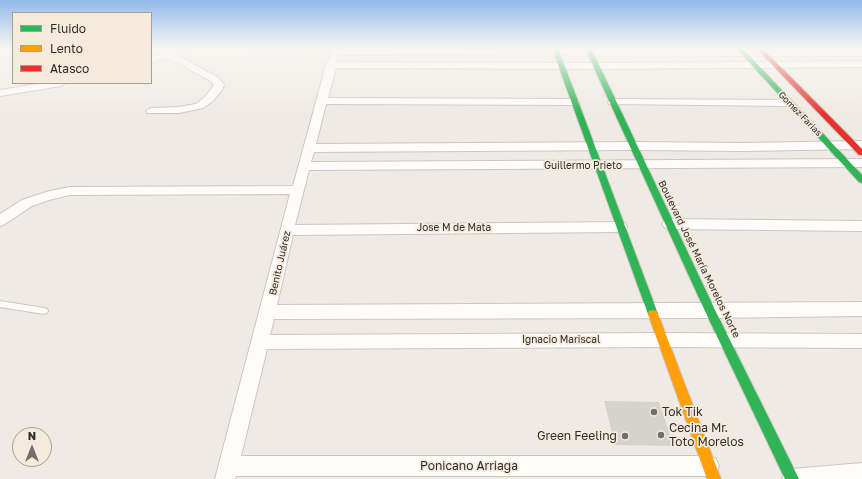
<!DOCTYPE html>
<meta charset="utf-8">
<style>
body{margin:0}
#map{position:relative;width:862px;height:479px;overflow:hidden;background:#efeae3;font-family:"Golos Text",sans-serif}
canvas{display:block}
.legend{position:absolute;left:12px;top:12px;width:140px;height:72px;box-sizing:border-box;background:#f5ebdd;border:1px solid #a69f94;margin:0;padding:5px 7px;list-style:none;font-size:12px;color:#302c27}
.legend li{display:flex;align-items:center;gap:8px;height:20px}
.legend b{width:20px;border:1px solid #a69f94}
.north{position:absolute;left:12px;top:427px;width:40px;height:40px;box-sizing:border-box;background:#f5ebdd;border:1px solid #a69f94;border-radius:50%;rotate:0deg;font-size:11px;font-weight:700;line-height:16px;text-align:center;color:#302c27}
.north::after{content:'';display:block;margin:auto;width:14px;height:18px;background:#736e69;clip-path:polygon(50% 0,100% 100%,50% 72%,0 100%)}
</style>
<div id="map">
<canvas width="862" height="479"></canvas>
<ul class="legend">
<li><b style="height:5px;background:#30b455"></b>Fluido</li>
<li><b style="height:5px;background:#ff9f0a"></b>Lento</li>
<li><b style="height:5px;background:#e5322d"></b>Atasco</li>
</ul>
<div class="north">N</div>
</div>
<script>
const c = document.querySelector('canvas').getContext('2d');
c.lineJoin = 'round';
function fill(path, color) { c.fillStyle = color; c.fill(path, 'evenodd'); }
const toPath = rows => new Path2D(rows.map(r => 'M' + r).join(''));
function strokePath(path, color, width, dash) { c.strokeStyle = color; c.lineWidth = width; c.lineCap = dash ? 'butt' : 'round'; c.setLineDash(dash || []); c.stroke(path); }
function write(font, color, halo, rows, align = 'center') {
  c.font = font + ' "Golos Text",sans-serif'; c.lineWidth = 3.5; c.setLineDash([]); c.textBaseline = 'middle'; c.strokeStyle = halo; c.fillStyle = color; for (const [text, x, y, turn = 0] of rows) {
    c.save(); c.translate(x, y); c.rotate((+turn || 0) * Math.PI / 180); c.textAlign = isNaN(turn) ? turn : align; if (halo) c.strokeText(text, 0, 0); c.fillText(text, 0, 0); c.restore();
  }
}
const building = toPath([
 [604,401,659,402,674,446,615,445]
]);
const lane = toPath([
 [0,301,44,308,47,309,48,311,47,313,44,314,0,307,0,301]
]);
const street = toPath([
 [173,48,185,48,175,54,219,78,224,85,222,90,213,101,203,108,179,113,147,113,146,111,151,108,179,107,196,104,205,97,214,85,212,82,167,57,151,63,151,57,173,48],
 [251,48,862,50,862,56,338,55,337,62,597,63,862,61,862,67,597,69,336,68,328,98,575,99,580,102,575,105,326,104,316,144,633,142,744,143,862,141,862,149,744,151,633,150,314,152,311,162,862,159,862,167,309,170,295,225,620,222,625,223,627,227,625,231,620,232,293,235,277,305,862,302,862,316,710,318,274,319,270,335,663,333,862,334,862,348,663,347,267,349,241,456,709,456,716,459,719,466,716,473,709,476,236,476,235,479,215,479,290,194,69,195,49,200,32,206,5,224,0,226,0,214,22,200,46,192,69,187,293,186,326,65,332,54,331,51,255,52,252,51,251,48],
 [43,83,66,83,61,86,0,96,0,90,43,83],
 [613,99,789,100,794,103,789,106,609,104,608,102,613,99],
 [669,219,862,221,862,231,669,229,664,227,662,224,664,221,669,219],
 [862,463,862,479,782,479,785,472,792,469,862,463]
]);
const fast = toPath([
 [552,48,558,48,658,314,657,317,653,318,649,317,648,314,552,48],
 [585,48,591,48,715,310,799,479,785,479,705,311,585,48],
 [736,48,742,48,862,175,862,183,859,182,736,48]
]);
const slow = toPath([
 [653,310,657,311,658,314,721,479,707,479,648,314,649,311,653,310]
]);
const jam = toPath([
 [756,48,762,48,862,149,862,155,859,155,756,48]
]);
const markers = [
 [654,412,4,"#736e69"],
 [661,435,4,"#736e69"],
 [625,436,4,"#736e69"]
];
const farStreetnames = [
 ["Gomez Farias",800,114,46]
];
const streetNames = [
 ["Guillermo Prieto",583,166],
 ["Jose M de Mata",454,228],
 ["Boulevard José María Morelos Norte",699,259,64],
 ["Benito Juárez",280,263,-77],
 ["Ignacio Mariscal",561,340]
];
const nearPoinames = [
 ["Tok Tik",662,412],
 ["Cecina Mr.",669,428],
 ["Toto Morelos",669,442],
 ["Green Feeling",617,436,"right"]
];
const nearStreetnames = [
 ["Ponicano Arriaga",469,466]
];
fill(building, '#d6d2cd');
strokePath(lane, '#ccc7c1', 2);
strokePath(street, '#ccc7c1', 2);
strokePath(fast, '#ccc7c1', 2);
strokePath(slow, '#ccc7c1', 2);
strokePath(jam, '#ccc7c1', 2);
fill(lane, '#fdfcfb');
fill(street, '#fdfcfb');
fill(fast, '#30b455');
fill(slow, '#ff9f0a');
fill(jam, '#e5322d');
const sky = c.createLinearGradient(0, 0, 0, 115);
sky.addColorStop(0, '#91b9ea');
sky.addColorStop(0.42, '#f8f6f2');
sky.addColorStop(1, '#f8f6f200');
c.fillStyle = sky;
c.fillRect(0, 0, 862, 115);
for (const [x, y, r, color] of markers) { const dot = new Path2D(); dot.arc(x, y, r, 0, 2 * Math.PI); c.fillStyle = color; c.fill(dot); strokePath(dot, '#f5ebdd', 1.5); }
write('9px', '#302c27', '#f5ebdd', farStreetnames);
write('10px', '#302c27', '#f5ebdd', streetNames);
write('12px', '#302c27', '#f5ebdd', nearPoinames, 'left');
write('12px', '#302c27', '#f5ebdd', nearStreetnames);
</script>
